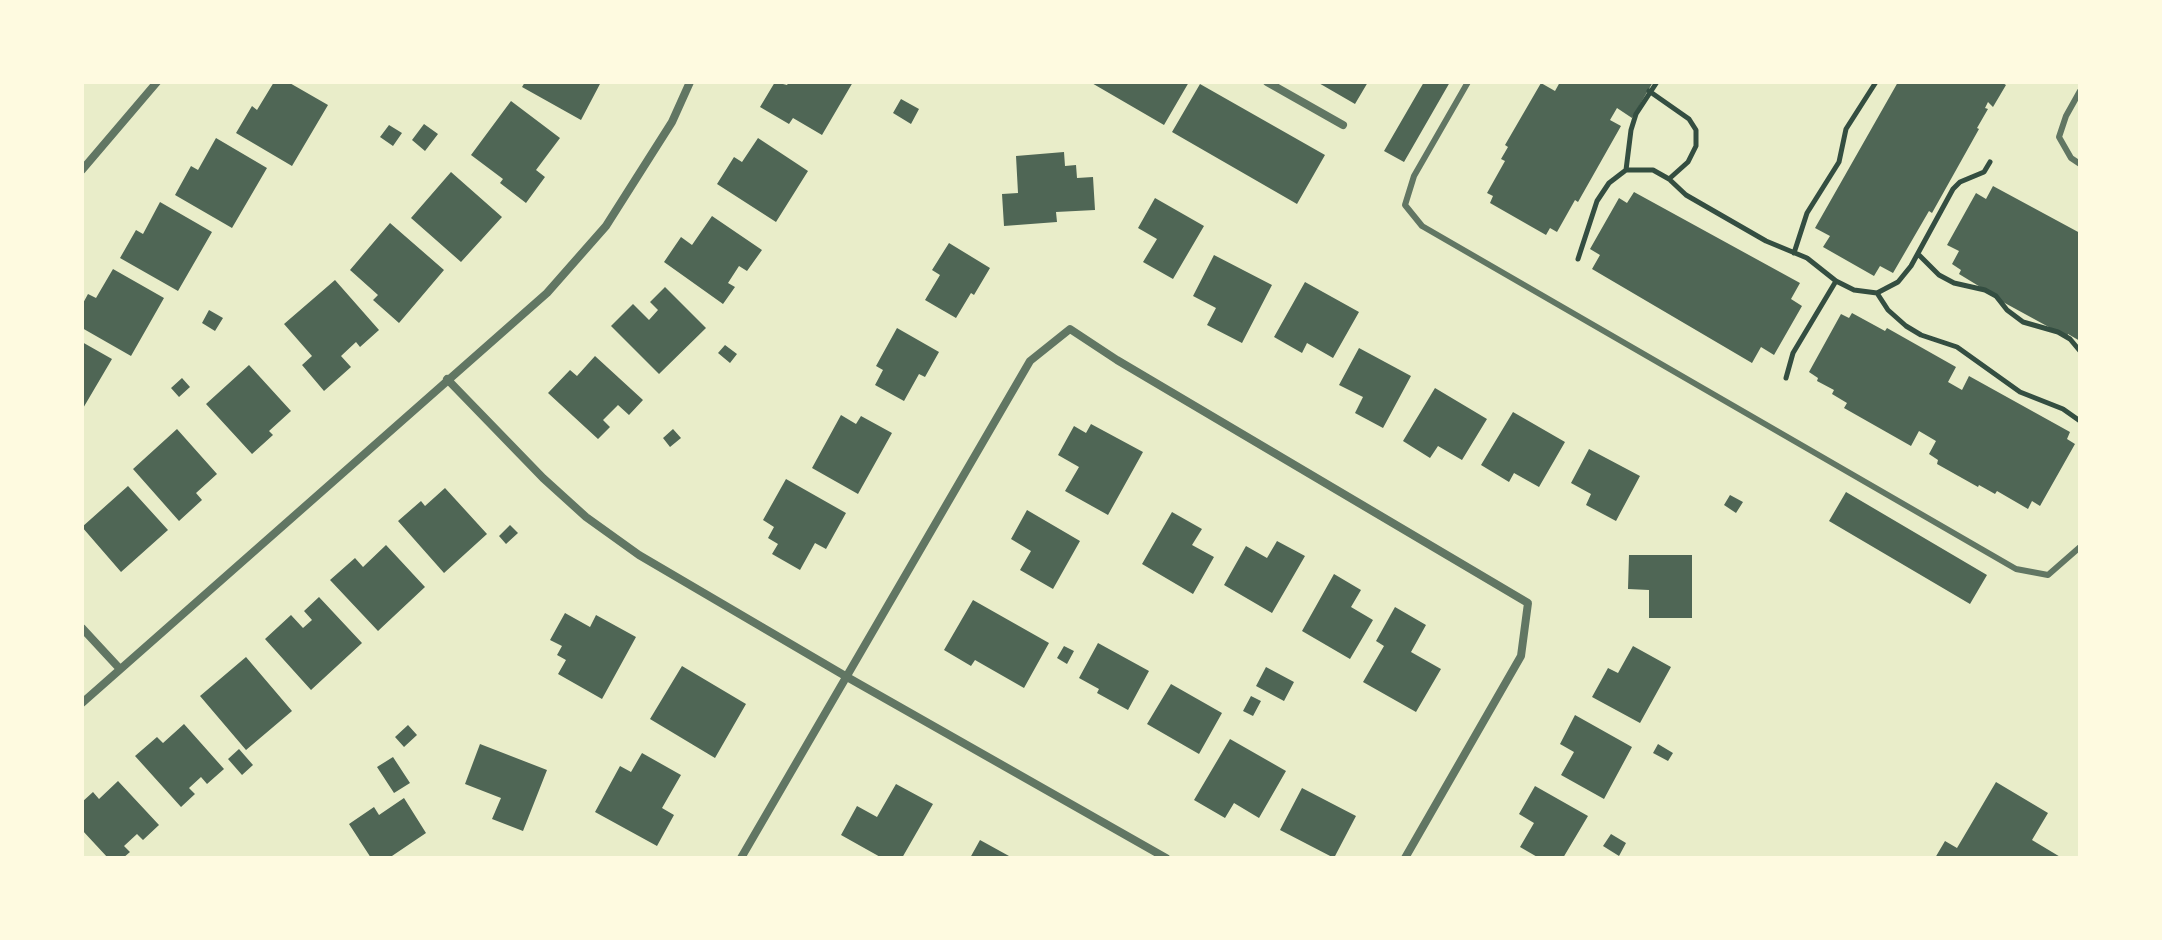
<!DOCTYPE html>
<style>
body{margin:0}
#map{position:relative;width:2162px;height:940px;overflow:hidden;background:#e9edc9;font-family:"PT Sans Narrow",sans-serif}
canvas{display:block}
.frame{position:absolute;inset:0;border:84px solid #fefae0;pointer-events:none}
</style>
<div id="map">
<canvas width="2162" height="940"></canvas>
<div class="frame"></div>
</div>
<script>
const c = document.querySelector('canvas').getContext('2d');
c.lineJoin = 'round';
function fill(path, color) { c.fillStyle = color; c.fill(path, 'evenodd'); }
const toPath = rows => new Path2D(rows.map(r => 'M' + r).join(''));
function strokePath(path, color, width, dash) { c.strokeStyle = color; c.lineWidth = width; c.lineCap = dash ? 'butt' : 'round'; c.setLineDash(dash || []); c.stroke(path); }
const building = toPath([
 [274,82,288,82,328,105,292,166,236,133,252,106,257,110],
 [525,82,601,82,581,120,522,87],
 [775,82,787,85,789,82,853,82,822,135,793,118,789,124,760,107],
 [1090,82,1189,82,1164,125],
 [1317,82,1368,82,1355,104],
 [1424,82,1450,82,1404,162,1384,151],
 [1560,82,1653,82,1632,118,1617,108,1610,120,1621,126,1578,202,1575,200,1557,232,1550,228,1546,235,1490,203,1493,196,1487,193,1505,161,1501,159,1508,147,1505,145,1541,83,1555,91],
 [1898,82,2001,82,2006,85,1993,107,1988,102,1985,108,1988,109,1977,128,1979,129,1932,213,1929,211,1893,273,1880,266,1874,276,1823,247,1830,236,1815,228],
 [1200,84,1325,155,1297,204,1172,132],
 [901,99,919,109,911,124,893,113],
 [511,101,560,138,536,170,545,177,526,203,500,183,503,179,471,155],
 [424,124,438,134,425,151,412,140],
 [389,125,402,133,393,146,380,137],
 [216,138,267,168,232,228,175,195,191,166,198,170],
 [758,138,808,171,776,222,717,184,734,157,742,162],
 [1064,152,1065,166,1076,165,1077,178,1093,177,1095,210,1056,212,1057,222,1004,226,1002,194,1018,193,1016,156],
 [451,172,502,217,461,262,411,218],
 [1993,186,2080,233,2080,341,2068,334,2067,337,1981,290,1982,288,1959,274,1961,270,1952,264,1959,251,1947,245,1976,193,1986,199],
 [1634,192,1800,283,1791,299,1802,306,1774,355,1761,347,1752,363,1592,269,1600,255,1590,249,1619,198,1627,203],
 [1155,198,1204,226,1173,279,1143,262,1157,239,1138,228],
 [160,202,212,232,178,291,120,258,136,230,143,234],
 [712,216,762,250,747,271,739,266,728,283,735,287,723,304,664,262,681,237,692,245],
 [390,223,444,270,399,323,373,300,378,295,350,270],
 [949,243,990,268,974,295,971,293,956,318,925,300,940,275,932,270],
 [1214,255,1272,285,1242,343,1207,325,1216,308,1193,296],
 [113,269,164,298,131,356,82,328,82,305,88,294,96,298],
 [335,280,379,330,360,347,356,342,341,356,351,367,324,391,302,365,312,356,284,324],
 [1305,282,1359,312,1333,358,1307,343,1302,353,1274,337],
 [665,287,706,328,659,374,611,326,633,304,649,320,658,310,650,302],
 [209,310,223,318,215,331,202,323],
 [1852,313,1885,331,1887,328,1956,367,1948,382,1962,390,1969,376,2070,432,2067,439,2075,444,2040,506,2032,501,2028,509,1997,491,1995,494,1979,485,1978,487,1937,464,1938,460,1929,454,1936,441,1919,431,1911,446,1844,408,1847,403,1832,394,1834,390,1817,381,1818,378,1809,372,1841,314,1849,318],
 [897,328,939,352,925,377,919,374,904,401,875,385,883,370,876,366],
 [82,342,112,359,82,410],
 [725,345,737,354,730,363,718,353],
 [1359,348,1411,376,1383,428,1355,413,1363,397,1339,385],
 [595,356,643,400,629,415,618,405,603,420,610,427,598,439,548,393,570,370,577,376],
 [249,365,291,411,269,431,273,435,252,454,206,404],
 [182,378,190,387,179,397,171,388],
 [1435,388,1487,419,1462,460,1438,446,1430,458,1403,441],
 [1513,412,1565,442,1539,487,1514,473,1509,482,1481,465],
 [841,415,856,424,861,416,892,433,858,494,812,468],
 [1091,424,1143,452,1108,515,1065,491,1079,467,1058,455,1074,426,1086,433],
 [177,429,217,474,196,493,202,500,179,521,133,469],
 [673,429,681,438,670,447,663,438],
 [1589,449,1640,476,1616,521,1586,505,1591,494,1571,483],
 [786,479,846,513,826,549,815,543,800,570,772,554,778,544,768,538,774,527,763,520],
 [128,486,168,530,121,572,82,527],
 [445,488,487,534,444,573,398,521,421,501,425,506],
 [1846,492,1987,575,1970,604,1829,521],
 [1730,495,1743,502,1736,513,1724,505],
 [1027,510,1080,541,1053,589,1020,570,1031,551,1011,539],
 [1172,512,1202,529,1192,545,1214,557,1193,594,1142,564],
 [510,525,518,533,506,544,499,536],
 [1277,541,1305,556,1272,613,1224,585,1246,546,1267,558],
 [386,545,425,587,378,631,330,580,355,558,363,567],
 [1629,555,1692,555,1692,618,1649,618,1649,590,1628,589],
 [1334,574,1361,590,1351,607,1373,620,1350,659,1302,631],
 [319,597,362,643,311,690,265,639,291,615,303,628,312,620,304,611],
 [973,600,1049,643,1024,688,975,660,971,666,944,650],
 [1395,607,1426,625,1411,652,1441,669,1416,712,1363,682,1384,646,1376,641],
 [565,613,590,627,596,615,636,637,602,699,558,674,566,660,557,655,562,646,550,640],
 [1098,643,1149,671,1128,710,1097,693,1099,689,1079,678],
 [1064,646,1074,651,1067,664,1057,658],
 [1633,646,1671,667,1640,723,1592,697,1608,668,1618,673],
 [246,657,292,711,246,750,200,696],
 [682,666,746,704,715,758,650,719],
 [1266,667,1294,682,1284,701,1256,686],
 [1171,684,1222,713,1199,754,1147,724],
 [1251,696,1261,701,1253,716,1243,711],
 [1575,715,1632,747,1604,799,1561,775,1574,752,1560,744],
 [184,724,224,769,207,784,201,777,189,788,195,794,181,807,135,756,157,737,163,743],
 [408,725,417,735,404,747,395,737],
 [1230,739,1286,771,1259,818,1234,803,1225,818,1194,800],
 [480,744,547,770,523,831,492,819,501,798,465,784],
 [1658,744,1673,753,1668,761,1653,753],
 [239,749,253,765,242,775,228,759],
 [642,753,681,775,662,808,674,815,657,846,595,812,620,766,631,772],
 [393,757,410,783,394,793,377,767],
 [118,781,159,825,143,840,137,834,124,846,130,852,123,858,108,858,82,830,82,802,93,792,99,799],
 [1996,782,2048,813,2032,840,2062,858,1935,858,1945,841,1957,848],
 [896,784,933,804,902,858,882,858,841,835,857,806,877,817],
 [1535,786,1588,816,1563,858,1539,858,1520,847,1534,823,1519,814],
 [1302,788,1356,816,1334,858,1280,830],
 [404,798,426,833,389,858,371,858,349,824,374,807,379,815],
 [1611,834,1626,843,1619,856,1603,846],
 [980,840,1009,856,1008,858,970,858]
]);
const path = toPath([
 [1649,91,1689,119,1696,130,1696,146,1688,162,1669,179],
 [1626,170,1631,130,1636,114,1657,82],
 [1794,253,1807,213,1839,162,1846,129,1876,82],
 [1918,254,1939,275,1954,283,1985,290,1996,296,2007,310,2023,322,2058,332,2070,339,2080,351],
 [1578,259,1597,201,1609,183,1626,170,1653,170,1669,179,1686,195,1766,241,1807,258,1836,281,1854,290,1877,293,1898,282,1911,266,1953,189,1960,182,1984,172,1990,162],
 [1877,293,1888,310,1906,326,1921,335,1957,347,2020,392,2063,409,2080,421],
 [1786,378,1793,353,1836,281]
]);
const service = toPath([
 [1468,82,1414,176,1405,205,1422,226,2016,569,2048,575,2080,547],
 [2080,91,2066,116,2059,137,2071,158,2080,164]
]);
const minor = toPath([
 [1267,82,1343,125],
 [82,170,157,82],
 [447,379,543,478,586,517,639,555,847,677,1166,858],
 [82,628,120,669],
 [82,703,547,293,606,226,672,122,690,82],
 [741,858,1030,361,1070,329,1117,360,1528,603,1521,656,1405,858]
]);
fill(building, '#4f6655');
strokePath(path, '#344e41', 5);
strokePath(service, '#617663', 6);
strokePath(minor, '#617663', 8);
</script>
